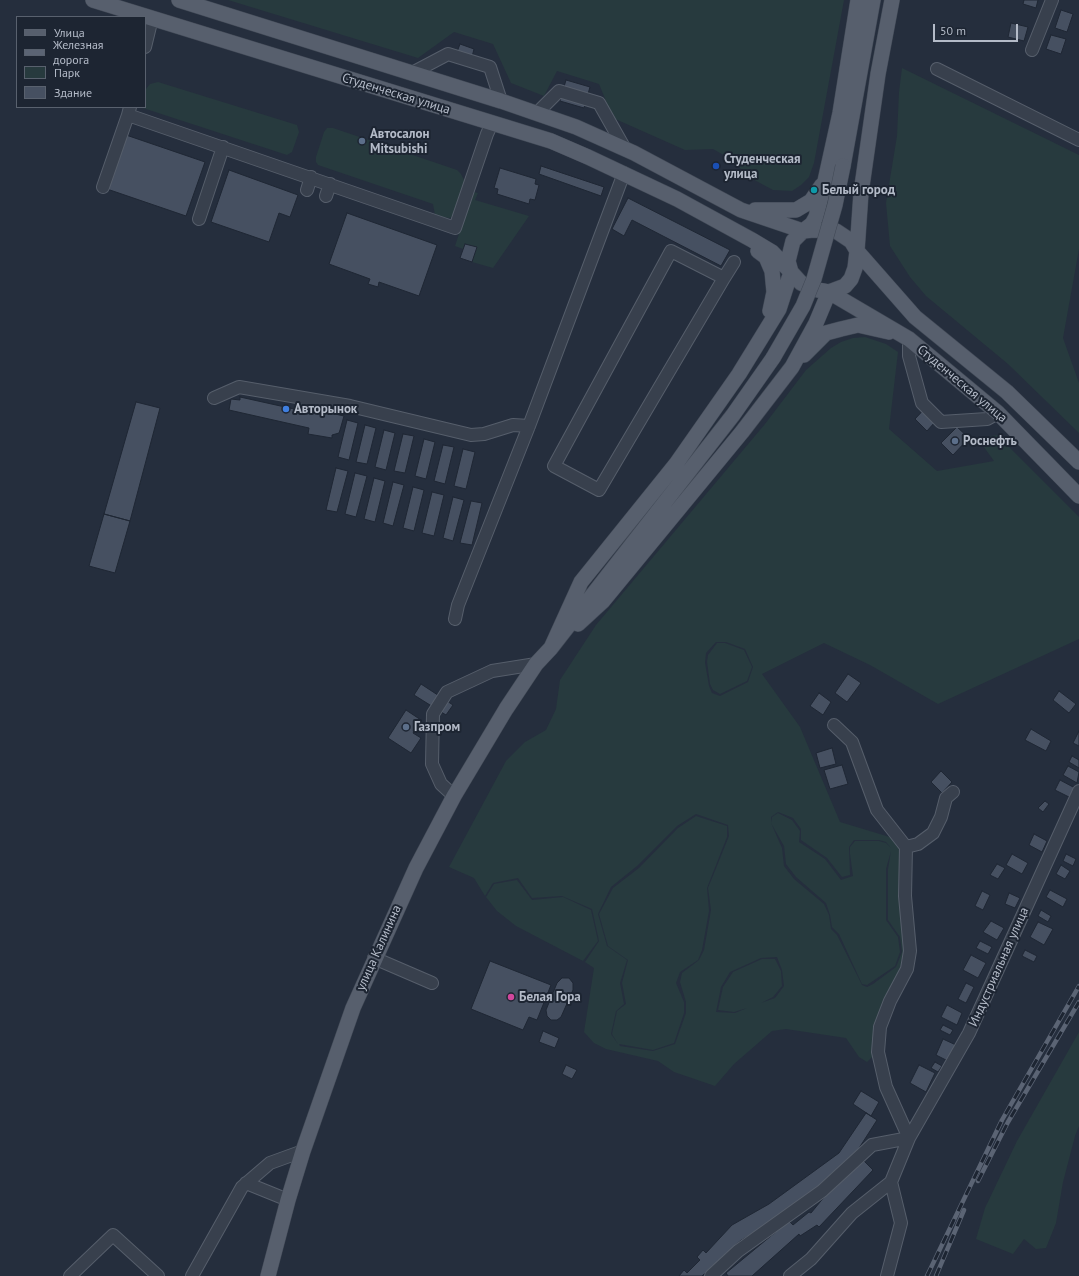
<!DOCTYPE html>
<meta charset="utf-8">
<style>
body{margin:0}
#map{position:relative;width:1079px;height:1276px;overflow:hidden;background:#252e3d;font-family:"PT Sans",sans-serif}
canvas{display:block}
.legend{position:absolute;left:16px;top:16px;width:130px;height:92px;box-sizing:border-box;background:#1d2532;border:1px solid #59616e;margin:0;padding:5px 7px;list-style:none;font-size:12px;color:#b4bbc8}
.legend li{display:flex;align-items:center;gap:8px;height:20px}
.legend b{width:20px;border:1px solid #59616e}
.scale{position:absolute;left:933px;top:24px;width:85px;height:18px;box-sizing:border-box;border:2px solid #b4bbc8;border-top:0;padding-left:5px;font-size:12px;line-height:14px;white-space:nowrap;color:#b4bbc8;-webkit-text-stroke:3px #1d2532;paint-order:stroke}
</style>
<div id="map">
<canvas width="1079" height="1276"></canvas>
<ul class="legend">
<li><b style="height:5px;background:#575f6d"></b>Улица</li>
<li><b style="height:5px;background:#5b6474"></b>Железная дорога</li>
<li><b style="height:11px;background:#273a3e"></b>Парк</li>
<li><b style="height:11px;background:#465061"></b>Здание</li>
</ul>
<div class="scale">50 m</div>
</div>
<script>
const c = document.querySelector('canvas').getContext('2d');
c.lineJoin = 'round';
function fill(path, color) { c.fillStyle = color; c.fill(path, 'evenodd'); }
const toPath = rows => new Path2D(rows.map(r => 'M' + r).join(''));
function strokePath(path, color, width, dash) { c.strokeStyle = color; c.lineWidth = width; c.lineCap = dash ? 'butt' : 'round'; c.setLineDash(dash || []); c.stroke(path); }
function write(font, color, halo, rows, align = 'center') {
  c.font = font + ' "PT Sans",sans-serif'; c.lineWidth = 4; c.setLineDash([]); c.textBaseline = 'middle'; c.strokeStyle = halo; c.fillStyle = color; for (const [text, x, y, turn = 0] of rows) {
    c.save(); c.translate(x, y); c.rotate((+turn || 0) * Math.PI / 180); c.textAlign = isNaN(turn) ? turn : align; if (halo) c.strokeText(text, 0, 0); c.fillText(text, 0, 0); c.restore();
  }
}
const green = toPath([
 [228,0,844,0,814,163,809,177,801,185,792,191,773,190,747,176,734,161,713,149,685,150,613,118,599,84,557,71,544,96,511,83,493,44,454,32,418,58],
 [902,68,1079,155,1079,249,1063,338,1079,383,1079,433,1008,364,926,296,910,277,890,246,886,203,897,136,899,92],
 [158,82,297,125,299,132,292,152,287,155,143,108,142,107,145,107,146,89,150,84],
 [327,128,333,128,457,170,461,174,465,182,453,215,450,218,440,217,435,215,433,204,318,165,316,162,316,157,324,132],
 [473,192,478,193,475,200,529,216,493,268,472,262,476,247,465,244,463,249,455,246],
 [865,337,886,344,898,352,889,429,937,471,994,461,981,443,985,437,997,435,1079,517,1079,639,938,704,870,665,824,643,762,674,800,727,840,822,893,838,904,849,909,951,875,1054,867,1062,859,1057,846,1038,786,1029,772,1031,734,1064,715,1086,674,1072,658,1061,606,1049,594,1043,584,1032,594,968,585,962,599,941,592,909,562,896,532,898,518,878,493,883,485,896,474,878,449,867,506,761,525,742,546,730,556,709,560,680,596,625,765,424,806,370,831,348,841,342,853,338],
 [716,642,726,642,745,649,753,667,748,682,720,696,712,693,709,686,705,663,706,653],
 [778,812,793,818,801,829,801,840,827,858,842,877,850,875,849,847,854,840,879,840,886,842,891,848,886,843,879,841,855,841,850,847,850,854,853,876,841,880,825,859,799,842,800,831,792,820,778,813,772,817,771,823,784,846,786,864,796,877,826,903,830,915,832,927,839,934,862,984,867,985,895,966,900,952,898,937,886,920,886,869,891,851,888,869,888,920,900,937,902,952,896,967,873,984,867,987,862,985,837,935,831,929,829,915,824,904,794,879,784,866,782,848,771,823,771,817],
 [696,814,728,825,729,836,708,888,711,910,704,950,699,960,682,973,680,982,686,1002,686,1013,675,1044,653,1051,620,1046,619,1044,653,1050,674,1043,684,1013,684,1002,676,983,680,972,698,960,702,950,709,911,707,888,727,837,727,826,696,816,678,828,639,868,613,888,599,914,608,946,628,960,622,983,626,1004,617,1011,612,1034,618,1044,611,1034,616,1011,624,1004,620,983,627,960,607,946,598,914,611,887,637,866,677,826],
 [777,957,782,970,784,986,775,998,761,1003,773,997,782,986,781,971,775,959,762,959,733,972,723,987,718,1010,734,1012,747,1008,735,1013,716,1012,721,987,730,972,761,958],
 [717,643,725,643,744,650,752,667,747,681,720,694,713,690,710,684,707,662,708,655],
 [517,880,532,900,563,897,591,910,598,941,583,961,516,926,497,911,486,897,494,884],
 [1079,1032,1079,1126,1075,1136,1063,1182,1056,1223,1046,1248,1036,1249,1024,1239,1013,1254,976,1239,985,1208,1017,1141]
]);
const building = toPath([
 [1024,0,1038,0,1036,8,1023,4,1024,0],
 [1061,10,1073,14,1067,32,1055,28,1061,10],
 [1011,23,1028,27,1024,41,1008,37,1011,23],
 [1051,35,1066,39,1061,54,1046,49,1051,35],
 [460,44,474,49,472,57,457,52,460,44],
 [566,80,590,87,584,108,560,101,566,80],
 [126,135,205,162,186,216,107,189,126,135],
 [541,166,604,187,601,196,539,174,541,166],
 [500,168,536,179,535,184,539,185,535,200,530,199,529,204,497,194,498,189,494,188,500,168],
 [229,170,298,195,290,217,279,213,269,242,211,222,229,170],
 [628,198,730,250,721,266,632,220,624,236,612,229,628,198],
 [347,213,437,245,419,296,379,282,378,287,368,284,370,279,329,264,347,213],
 [465,244,477,247,472,262,460,258,465,244],
 [240,397,312,413,313,409,344,416,340,430,339,433,332,435,332,438,308,434,309,428,229,410,231,399,240,400,240,397],
 [136,402,160,408,130,521,104,514,136,402],
 [930,403,942,414,927,431,915,419,930,403],
 [347,420,358,423,349,460,338,457,347,420],
 [365,425,376,428,367,464,356,462,365,425],
 [957,427,969,438,953,455,941,443,957,427],
 [384,430,395,433,386,470,375,467,384,430],
 [403,434,414,436,405,473,394,471,403,434],
 [424,439,435,442,426,479,415,476,424,439],
 [443,445,454,447,445,484,434,481,443,445],
 [463,449,475,452,466,489,454,486,463,449],
 [336,468,348,471,337,512,326,510,336,468],
 [355,473,367,476,356,517,345,514,355,473],
 [374,478,385,481,375,522,364,519,374,478],
 [393,482,404,485,393,526,383,523,393,482],
 [413,487,424,490,414,531,403,528,413,487],
 [432,492,444,495,434,536,422,533,432,492],
 [453,497,464,500,453,541,443,538,453,497],
 [471,501,482,503,472,545,460,543,471,501],
 [104,514,130,521,115,573,89,566,104,514],
 [848,674,861,683,847,702,835,693,848,674],
 [421,684,453,705,446,715,414,695,421,684],
 [1059,691,1076,704,1069,713,1053,700,1059,691],
 [819,693,831,702,823,715,810,706,819,693],
 [406,710,421,720,413,733,421,738,411,753,388,738,406,710],
 [1031,729,1051,741,1046,751,1025,740,1031,729],
 [1079,731,1079,746,1073,743,1079,731],
 [832,748,836,764,820,768,816,753,832,748],
 [1072,756,1079,760,1079,768,1069,762,1072,756],
 [842,765,848,784,830,789,824,770,842,765],
 [1068,766,1079,772,1077,783,1063,775,1068,766],
 [941,771,952,782,942,793,931,782,941,771],
 [1060,780,1075,788,1071,798,1055,790,1060,780],
 [1045,801,1049,804,1043,812,1038,808,1045,801],
 [1034,834,1047,841,1042,852,1029,845,1034,834],
 [1012,854,1028,863,1022,874,1006,865,1012,854],
 [1066,854,1076,859,1073,866,1063,861,1066,854],
 [997,864,1005,868,998,879,990,875,997,864],
 [1061,865,1070,871,1065,879,1056,874,1061,865],
 [1050,890,1067,899,1063,907,1046,897,1050,890],
 [982,891,990,895,983,910,975,906,982,891],
 [1009,893,1020,898,1015,908,1005,904,1009,893],
 [1041,910,1051,916,1048,922,1038,916,1041,910],
 [991,921,1004,928,997,940,983,932,991,921],
 [1038,922,1053,929,1044,945,1030,937,1038,922],
 [980,941,992,947,988,954,976,948,980,941],
 [1025,950,1037,956,1034,962,1022,956,1025,950],
 [971,955,986,963,978,978,963,970,971,955],
 [490,961,551,985,537,1020,529,1017,523,1030,471,1009,490,961],
 [562,978,569,978,573,983,573,990,561,1017,557,1020,551,1020,547,1016,546,1010,557,983,562,978],
 [966,983,974,987,966,1003,958,999,966,983],
 [947,1005,962,1013,957,1025,941,1017,947,1005],
 [943,1025,953,1030,950,1035,940,1030,943,1025],
 [543,1031,559,1038,555,1048,539,1042,543,1031],
 [943,1039,956,1045,948,1061,936,1055,943,1039],
 [935,1062,942,1066,938,1072,931,1068,935,1062],
 [566,1065,577,1070,572,1079,562,1074,566,1065],
 [919,1065,935,1073,926,1092,910,1083,919,1065],
 [861,1091,879,1102,871,1116,853,1104,861,1091],
 [866,1113,877,1120,854,1156,842,1167,781,1216,740,1241,702,1276,679,1276,684,1270,687,1273,700,1260,697,1257,703,1250,706,1253,732,1225,769,1204,839,1153,866,1113],
 [862,1159,873,1170,819,1227,817,1225,800,1236,799,1234,752,1276,728,1276,726,1273,789,1221,793,1225,809,1212,811,1213,825,1196,862,1159]
]);
const minor = toPath([
 [145,47,152,18],
 [1032,50,1052,0],
 [937,69,1079,140],
 [412,73,448,54,490,67,501,101],
 [130,107,128,115,455,228,487,134,492,123],
 [537,113,559,91,599,103,625,149],
 [103,187,128,115],
 [307,190,311,177],
 [326,196,330,184],
 [199,219,223,147],
 [724,278,671,251,554,466,599,490,724,278,734,262],
 [909,339,909,356,922,403,941,422,987,419,998,413],
 [214,398,239,387,350,406,471,435,484,434,513,425,529,426],
 [455,619,458,605,529,426,624,173],
 [834,725,852,742,877,810,906,847,918,844,933,833,941,817,946,798,953,792],
 [454,796,441,784,432,764,433,714,447,692,492,671,536,664],
 [374,958,432,983],
 [246,1183,288,1200],
 [70,1276,113,1235,158,1276],
 [192,1276,242,1187,270,1163,303,1151],
 [711,1276,738,1251,822,1191,872,1145,909,1138,886,1087,878,1052,880,1027,890,1001,907,969,910,951,905,896,906,847],
 [790,1276,811,1259,852,1213,891,1182,909,1138,969,1033,1079,791],
 [887,1276,901,1223,891,1182]
]);
const major = toPath([
 [93,0,551,141,588,157,677,199,752,240,772,252,791,272,779,309,739,374,676,464,581,582,551,648],
 [179,0,501,101,576,127,634,153,741,210,803,231,812,224,816,217,825,181,840,113,858,0],
 [892,0,878,74,861,193,857,251,915,317,1007,392,1079,462],
 [843,166,873,0],
 [755,210,796,210,811,201,822,185],
 [814,230,836,231,851,241,857,251,855,268,851,279,845,286,829,292,818,290,801,283,791,272,788,261,793,241,803,231,814,230],
 [758,251,766,257,772,271,774,292,770,311],
 [804,355,826,333,841,329,858,325,889,332],
 [578,624,603,601,742,432,792,367,816,323,829,292,909,339,998,413,1079,496],
 [268,1276,288,1200,303,1151,353,1008,416,868,454,796,506,709,536,664,551,648,733,415,773,358]
]);
const rail = toPath([
 [978,1181,1008,1122,1079,1002],
 [927,1276,1002,1120,1079,986],
 [936,1276,964,1210]
]);
const majorBridge = toPath([
 [773,358,803,306,814,279,835,205,843,166]
]);
const markers = [
 [362,141,4,"#5c6f8a"],
 [716,166,4,"#1a4fb4"],
 [814,190,4,"#0f9aa8"],
 [286,409,4,"#3f7fe0"],
 [955,441,4,"#5c6f8a"],
 [406,727,4,"#5c6f8a"],
 [511,997,4,"#d1479c"]
];
const streetNames = [
 ["Студенческая улица",396,94,17],
 ["Студенческая улица",962,384,40],
 ["улица Калинина",379,948,-66],
 ["Индустриальная улица",999,967,-66]
];
const poiNames = [
 ["Автосалон",370,134],
 ["Mitsubishi",370,149],
 ["Студенческая",724,159],
 ["улица",724,174],
 ["Белый город",822,190],
 ["Авторынок",294,409],
 ["Роснефть",963,441],
 ["Газпром",414,727],
 ["Белая Гора",519,997]
];
fill(green, '#273a3e');
fill(building, '#465061');
strokePath(building, '#1f2734', 1);
strokePath(minor, '#565e6b', 14);
strokePath(major, '#414956', 16);
strokePath(minor, '#38404d', 12);
strokePath(major, '#575f6d', 15);
strokePath(rail, '#5b6474', 4.5);
strokePath(rail, '#1d2532', 3, [9]);
strokePath(majorBridge, '#414956', 16, []);
strokePath(majorBridge, '#575f6d', 15);
for (const [x, y, r, color] of markers) { const dot = new Path2D(); dot.arc(x, y, r, 0, 2 * Math.PI); c.fillStyle = color; c.fill(dot); strokePath(dot, '#1d2532', 1.5); }
write('13px', '#b4bbc8', '#1d2532', streetNames);
write('bold 13px', '#b4bbc8', '#1d2532', poiNames, 'left');
</script>
